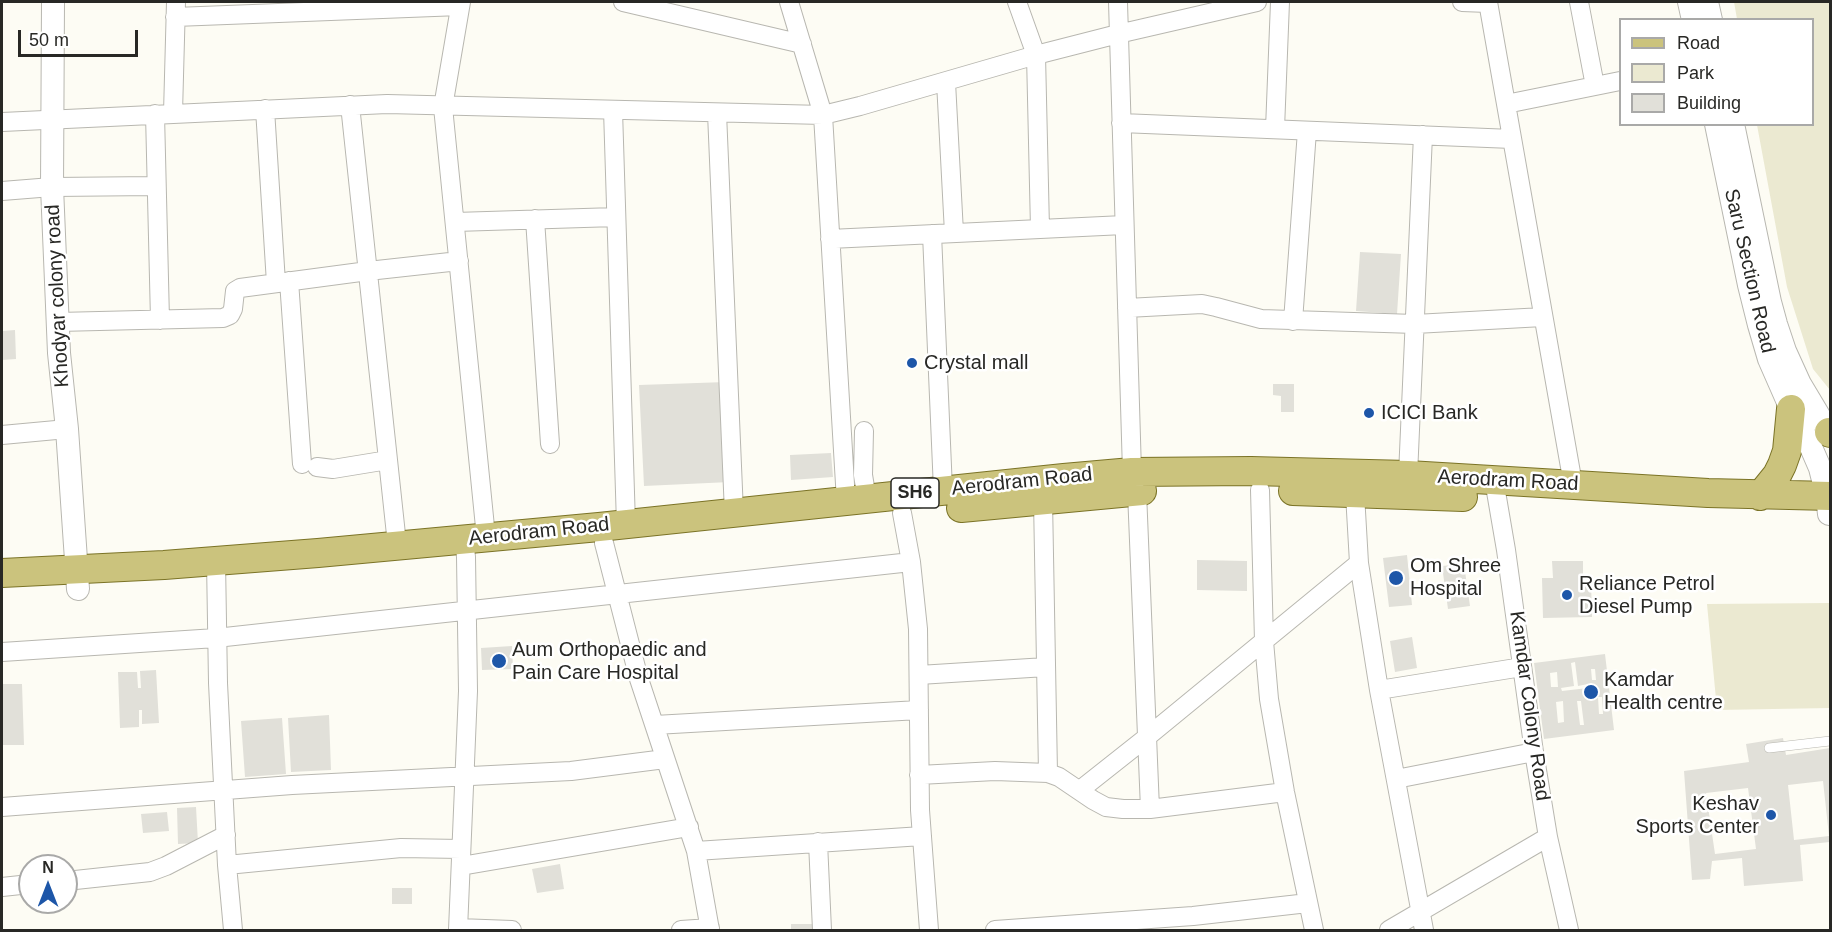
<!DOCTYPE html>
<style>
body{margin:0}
#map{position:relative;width:1832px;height:932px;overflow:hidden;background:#fdfcf4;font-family:Arial,sans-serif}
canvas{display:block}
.frame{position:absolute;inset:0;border:3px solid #282825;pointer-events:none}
.legend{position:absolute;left:1619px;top:18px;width:195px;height:108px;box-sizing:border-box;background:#fff;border:2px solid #a9a9a8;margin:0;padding:8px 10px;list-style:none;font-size:18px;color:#282825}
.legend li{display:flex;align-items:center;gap:12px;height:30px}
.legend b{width:30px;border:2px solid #a9a9a8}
.north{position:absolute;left:18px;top:854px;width:60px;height:60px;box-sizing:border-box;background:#fff;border:2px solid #a9a9a8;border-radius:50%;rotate:0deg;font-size:16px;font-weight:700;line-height:24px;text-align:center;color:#282825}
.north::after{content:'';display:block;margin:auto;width:21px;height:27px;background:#1d56a8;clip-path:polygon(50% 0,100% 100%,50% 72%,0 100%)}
.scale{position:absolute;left:18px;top:30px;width:120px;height:27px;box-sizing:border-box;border:3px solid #282825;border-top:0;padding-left:8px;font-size:18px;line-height:21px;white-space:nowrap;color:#282825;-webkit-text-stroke:4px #fff;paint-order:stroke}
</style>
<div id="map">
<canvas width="1832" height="932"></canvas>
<div class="frame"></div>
<ul class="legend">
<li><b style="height:8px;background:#cbc37d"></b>Road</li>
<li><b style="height:16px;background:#ebe9d1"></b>Park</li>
<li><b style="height:16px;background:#e1e0d9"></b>Building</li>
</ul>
<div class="north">N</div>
<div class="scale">50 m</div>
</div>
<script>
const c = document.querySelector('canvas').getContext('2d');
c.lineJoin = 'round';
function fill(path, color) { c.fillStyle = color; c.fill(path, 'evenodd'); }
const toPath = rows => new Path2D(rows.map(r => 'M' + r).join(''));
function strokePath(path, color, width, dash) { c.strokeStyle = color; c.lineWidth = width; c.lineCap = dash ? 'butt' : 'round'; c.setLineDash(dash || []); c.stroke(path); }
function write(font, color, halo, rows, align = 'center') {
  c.font = font + ' Arial,sans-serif'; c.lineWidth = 5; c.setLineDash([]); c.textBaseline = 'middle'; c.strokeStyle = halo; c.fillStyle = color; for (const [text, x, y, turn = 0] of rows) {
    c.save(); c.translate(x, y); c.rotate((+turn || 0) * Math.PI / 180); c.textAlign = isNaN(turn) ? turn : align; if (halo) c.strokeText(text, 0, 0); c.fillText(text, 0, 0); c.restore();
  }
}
const green = toPath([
 [1734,2,1830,2,1830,390,1813,369,1787,287,1757,125,1812,124,1812,20,1737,19],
 [1830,603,1830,708,1717,710,1707,604]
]);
const building = toPath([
 [1360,252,1401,254,1397,314,1356,311],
 [15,330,16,359,2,360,2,331],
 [726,382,730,482,644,486,639,385],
 [1273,384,1294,384,1294,412,1281,412,1281,396,1273,395],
 [831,453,833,477,791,480,790,455],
 [1407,555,1412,605,1389,607,1383,558],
 [1197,560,1247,561,1247,591,1197,590],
 [1552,561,1583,561,1583,581,1591,581,1592,617,1543,618,1542,578,1553,578],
 [1464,564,1470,606,1448,609,1442,566],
 [1412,637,1417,668,1395,672,1390,641],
 [512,646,513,669,482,670,481,648],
 [1605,654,1614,730,1544,739,1534,663],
 [1575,662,1578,686,1588,684,1588,688,1562,691,1561,688,1574,686,1571,663],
 [1591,669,1595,669,1596,680,1592,680],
 [1557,672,1558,687,1551,687,1550,673],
 [1598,697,1602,697,1603,714,1599,714],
 [1563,701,1564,722,1558,723,1556,702],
 [1577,701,1581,701,1584,725,1580,725],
 [156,670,159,723,142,724,142,710,139,710,139,727,120,728,118,672,137,672,138,688,141,688,140,671],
 [2,684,22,684,24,745,2,745],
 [329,715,331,770,291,772,288,718],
 [282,718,286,774,245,777,241,721],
 [1783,738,1786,755,1830,748,1830,842,1800,845,1803,881,1744,886,1742,858,1712,861,1710,879,1692,880,1684,771,1749,762,1746,744],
 [1823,781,1829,836,1794,840,1788,785],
 [1748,788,1756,849,1715,854,1706,793],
 [196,807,198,843,178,844,177,808],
 [167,812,169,831,143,833,141,814],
 [560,864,564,889,537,893,532,869],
 [392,888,412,888,412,904,392,904],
 [791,924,813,924,813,930,791,930]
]);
const service = toPath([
 [1769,748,1830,741]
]);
const minor = toPath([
 [461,2,443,107,486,537],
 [623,2,802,44],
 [789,2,823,115,846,501],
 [1017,2,1036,55,1040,229],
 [1118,2,1132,472],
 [1462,2,1488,3],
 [1488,2,1573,484],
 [1579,2,1595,86],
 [175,17,460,6],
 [946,82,954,233],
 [1506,104,1620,81],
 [350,105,397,544],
 [265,109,276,283],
 [613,110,626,524],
 [173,113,176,2],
 [717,113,734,513],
 [155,114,160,320],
 [2,122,387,104,823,115,860,106,1036,55,1118,34,1257,2],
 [1121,123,1512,139],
 [1275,129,1280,2],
 [2,191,52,187,156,186],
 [535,219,550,444],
 [455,222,616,217],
 [932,234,943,490],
 [830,239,1124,225],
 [289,281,302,464],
 [1127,308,1202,304,1216,307,1261,319,1415,324,1543,317],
 [1293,321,1307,131],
 [58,322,223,318,230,315,233,309,235,291,240,288,368,271,459,261],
 [864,431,863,475,867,499],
 [2,435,67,429],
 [317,467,333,469,388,460],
 [1408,475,1423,135],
 [1494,480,1506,550,1534,752,1548,837,1569,930],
 [1260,490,1264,641,1269,699,1285,792,1314,930],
 [1137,492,1150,809],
 [1355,494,1359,563,1379,690,1424,930],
 [1043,500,1048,773],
 [902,513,911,562,918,629,920,810,929,930],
 [604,543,639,679,696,851,710,930],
 [216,561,218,683,227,865,233,930],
 [2,652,216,638,911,562],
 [919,675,1046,667],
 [1379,690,1522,667],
 [655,725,919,710],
 [919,775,995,771,1048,773,1059,777,1093,800,1106,807,1123,809,1150,809,1285,792],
 [1396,779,1534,752],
 [1080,790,1147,737,1359,563],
 [2,807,292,785,571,771,665,759],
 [818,842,822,930],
 [696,851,922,836],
 [227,865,401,848,461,849],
 [461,866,689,827],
 [66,881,150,872,166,866,226,835],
 [2,887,30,884],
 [458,928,512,930],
 [458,930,468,691,466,557,464,539],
 [681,930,710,928],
 [995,930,1193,916,1308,903],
 [1389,930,1548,837]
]);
const tertiary = toPath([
 [53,2,52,187,59,353,67,429,78,589],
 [1689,2,1693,20],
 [1707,2,1711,20],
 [1716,124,1749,285,1759,325,1769,359,1791,409,1810,445,1820,468,1827,496,1829,514],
 [1733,124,1770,302,1776,324,1785,351,1800,384,1830,434]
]);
const primary = toPath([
 [1829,432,1830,433],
 [1293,491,1463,497],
 [1760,496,1777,475,1782,465,1787,451,1791,409],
 [961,508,1142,491],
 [2,573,164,565,318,553,599,527,1064,478,1132,472,1251,471,1408,475,1708,493,1830,496]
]);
const markers = [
 [912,363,6,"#1d56a8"],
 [1369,413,6,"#1d56a8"],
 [1396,578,8,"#1d56a8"],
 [1567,595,6,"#1d56a8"],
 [499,661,8,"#1d56a8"],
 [1591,692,8,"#1d56a8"],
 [1771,815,6,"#1d56a8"]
];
const shields = [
 [915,493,48]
];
const shieldNames = [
 ["SH6",915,493]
];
const streetNames = [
 ["Saru Section Road",1749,271,77],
 ["Khodyar colony road",58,296,-93],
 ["Aerodram Road",1508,481,3],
 ["Aerodram Road",1022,482,-6],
 ["Aerodram Road",539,532,-6],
 ["Kamdar Colony Road",1529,706,82]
];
const poiNames = [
 ["Crystal mall",924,363],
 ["ICICI Bank",1381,413],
 ["Om Shree",1410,566],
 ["Hospital",1410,589],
 ["Reliance Petrol",1579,584],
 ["Diesel Pump",1579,607],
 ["Aum Orthopaedic and",512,650],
 ["Pain Care Hospital",512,673],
 ["Kamdar",1604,680],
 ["Health centre",1604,703],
 ["Keshav",1759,804,"right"],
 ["Sports Center",1759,827,"right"]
];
fill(green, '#ebe9d1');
fill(building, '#e1e0d9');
strokePath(service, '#b8b7b0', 10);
strokePath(minor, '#b8b7b0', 20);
strokePath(tertiary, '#b8b7b0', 24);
strokePath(primary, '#7b7326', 30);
strokePath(service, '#fff', 9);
strokePath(minor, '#fff', 18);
strokePath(tertiary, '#fff', 22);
strokePath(primary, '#cbc37d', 28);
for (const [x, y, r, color] of markers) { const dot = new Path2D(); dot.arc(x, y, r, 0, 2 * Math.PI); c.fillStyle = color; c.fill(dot); strokePath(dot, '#fff', 2); }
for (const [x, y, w] of shields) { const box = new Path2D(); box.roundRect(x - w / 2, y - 15, w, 30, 4.5); c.fillStyle = '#fff'; c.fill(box); strokePath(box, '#282825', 1.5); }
write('bold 18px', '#282825', null, shieldNames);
write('20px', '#282825', '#fff', streetNames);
write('20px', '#282825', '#fff', poiNames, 'left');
</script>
